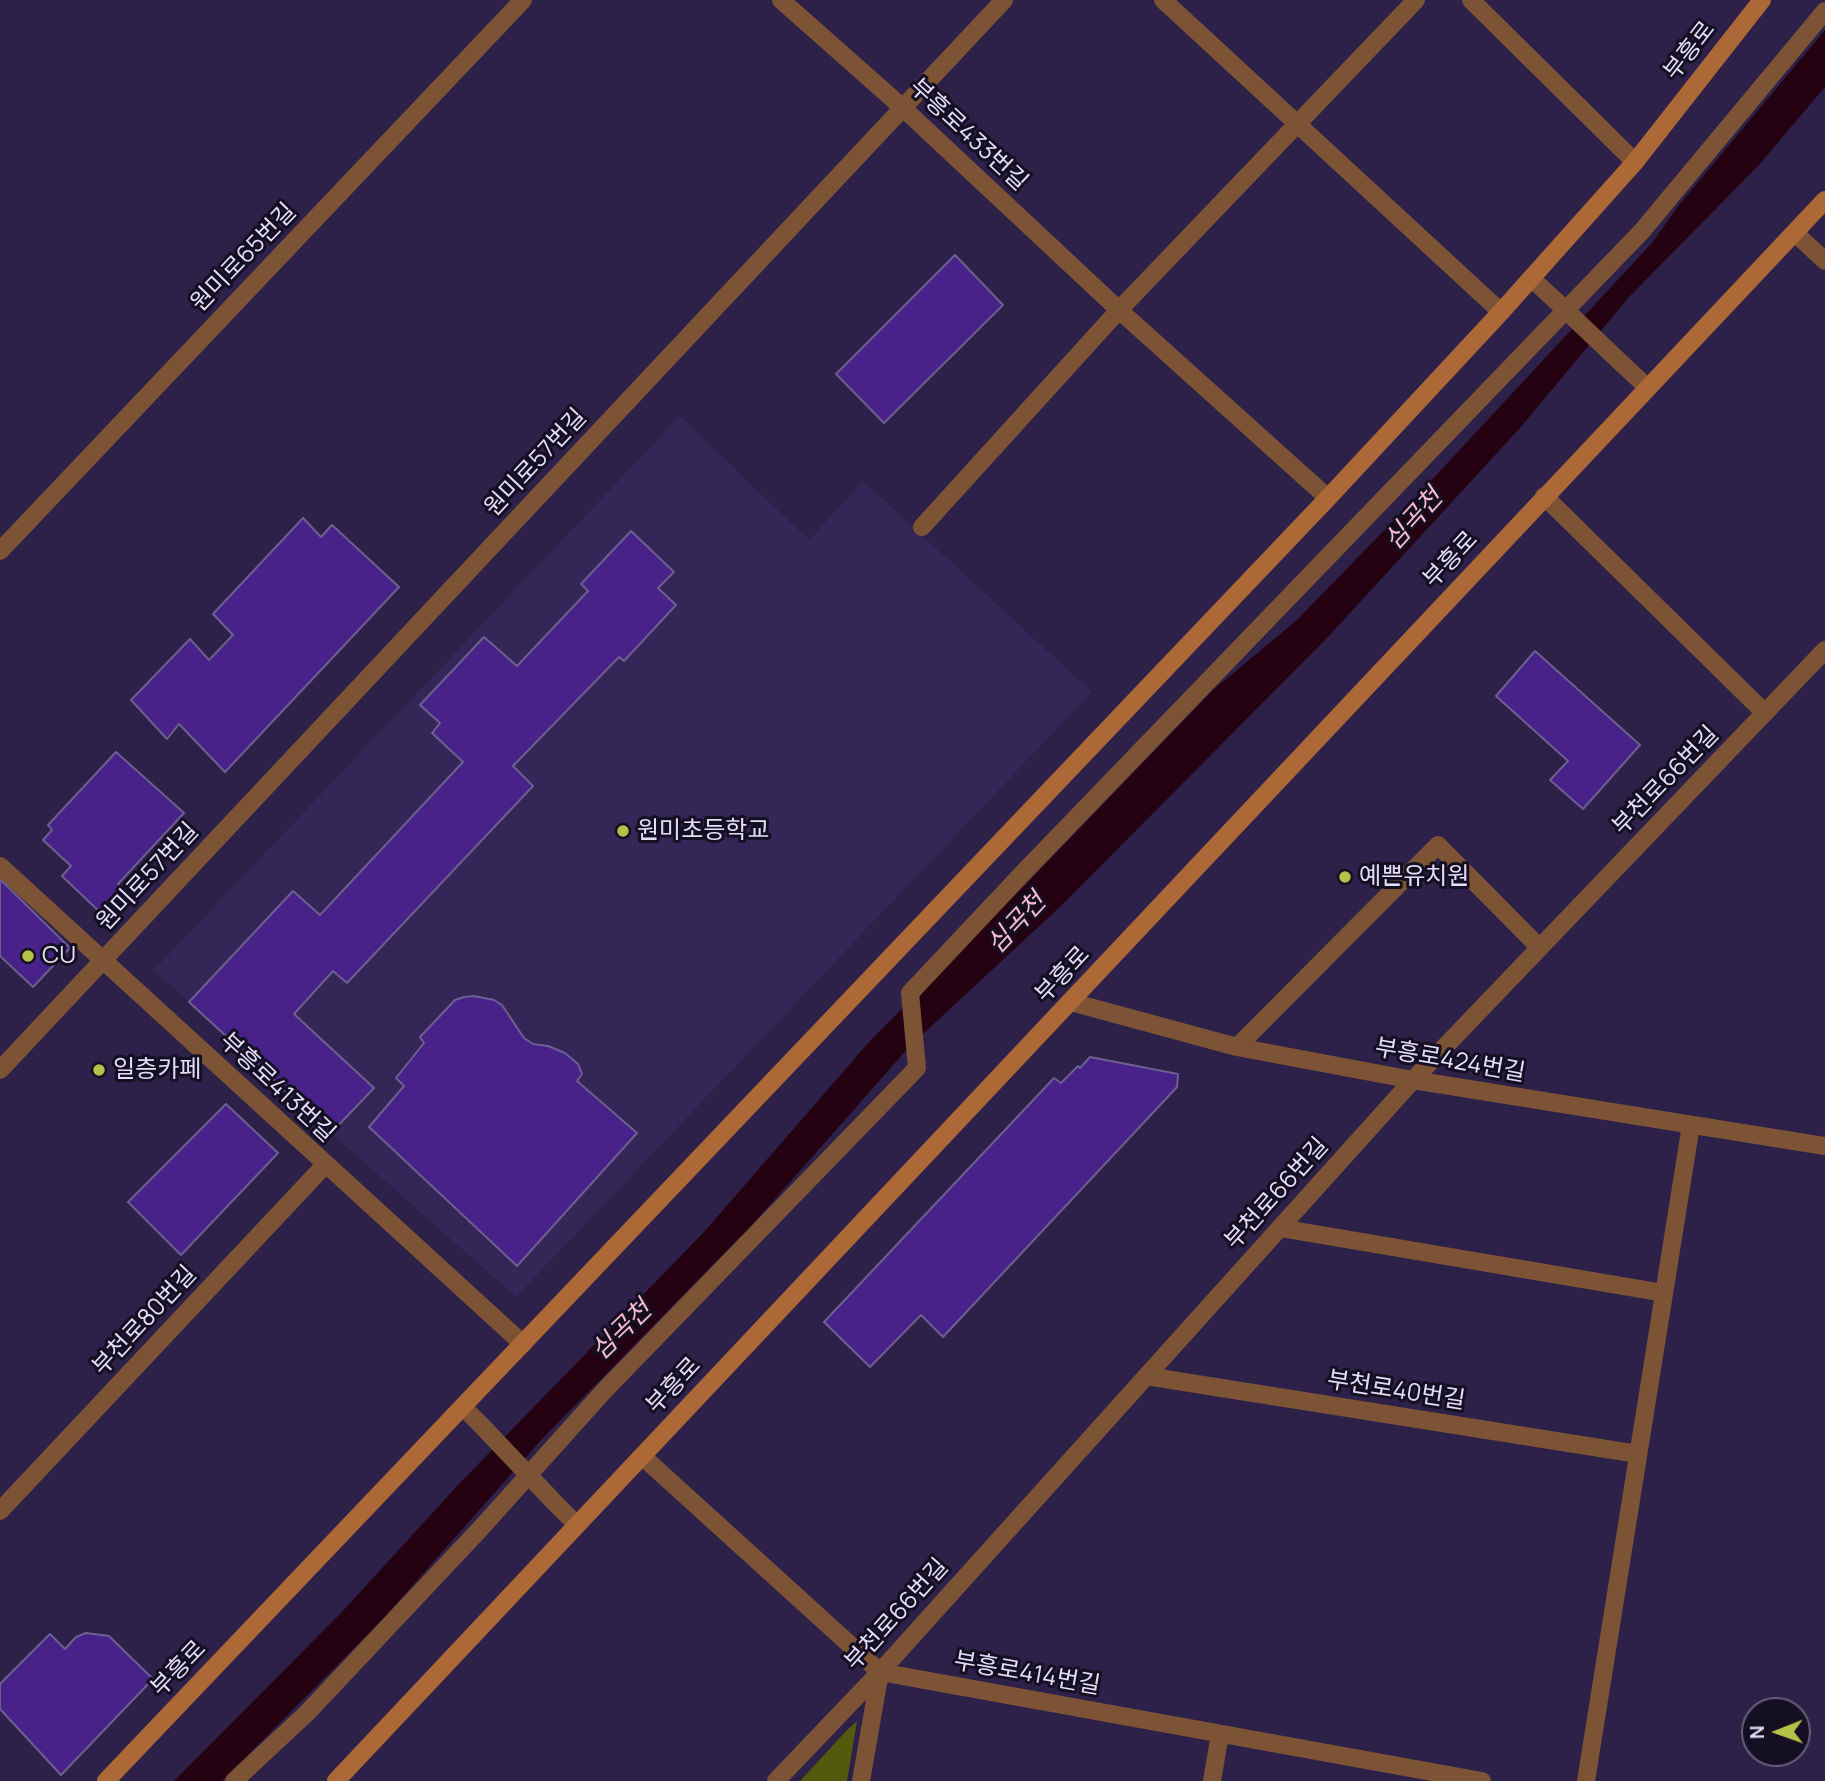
<!DOCTYPE html>
<meta charset="utf-8">
<style>
body{margin:0}
#map{position:relative;width:1825px;height:1781px;overflow:hidden;background:#2d214a;font-family:Manrope,sans-serif}
canvas{display:block}
.north{position:absolute;left:1741px;top:1697px;width:70px;height:70px;box-sizing:border-box;background:#140f21;border:2px solid #666177;border-radius:50%;rotate:269deg;font-size:19px;font-weight:700;line-height:28px;text-align:center;color:#e2ddf9}
.north::after{content:'';display:block;margin:auto;width:24px;height:32px;background:#b6c149;clip-path:polygon(50% 0,100% 100%,50% 72%,0 100%)}
</style>
<div id="map">
<canvas width="1825" height="1781"></canvas>
<div class="north">N</div>
</div>
<script>
const c = document.querySelector('canvas').getContext('2d');
c.lineJoin = 'round';
function fill(path, color) { c.fillStyle = color; c.fill(path, 'evenodd'); }
const toPath = rows => new Path2D(rows.map(r => 'M' + r).join(''));
function strokePath(path, color, width, dash) { c.strokeStyle = color; c.lineWidth = width; c.lineCap = dash ? 'butt' : 'round'; c.setLineDash(dash || []); c.stroke(path); }
function write(font, color, halo, rows, align = 'center') {
  c.font = font + ' Manrope,"Noto Sans KR",sans-serif'; c.lineWidth = 6; c.setLineDash([]); c.textBaseline = 'middle'; c.strokeStyle = halo; c.fillStyle = color; for (const [text, x, y, turn = 0] of rows) {
    c.save(); c.translate(x, y); c.rotate((+turn || 0) * Math.PI / 180); c.textAlign = isNaN(turn) ? turn : align; if (halo) c.strokeText(text, 0, 0); c.fillText(text, 0, 0); c.restore();
  }
}
const built = toPath([
 [680,416,809,540,863,481,1092,692,516,1297,331,1133,154,970]
]);
const green = toPath([
 [857,1721,847,1781,800,1781,847,1730]
]);
const water = toPath([
 [1825,30,1825,87,1758,166,1629,297,1520,428,1326,639,1063,904,910,1046,752,1225,543,1438,382,1620,222,1781,174,1781,341,1613,459,1484,704,1232,869,1042,1025,885,1213,690,1296,621,1401,513,1652,243,1679,205]
]);
const building = toPath([
 [955,255,1003,305,884,423,836,374,955,255],
 [303,518,321,537,332,525,399,587,225,772,179,724,167,739,131,700,190,639,209,660,233,635,213,614,303,518],
 [631,531,674,572,658,588,676,605,624,661,619,657,513,766,533,786,347,983,333,971,294,1014,374,1088,331,1133,189,1002,293,891,320,915,463,762,432,733,440,723,420,705,484,637,517,666,588,591,581,584,631,531],
 [1535,651,1640,745,1583,809,1550,780,1568,761,1496,696,1535,651],
 [116,752,184,813,118,884,129,895,105,917,62,876,71,866,43,840,52,830,48,825,116,752],
 [0,879,70,948,33,987,0,956,0,879],
 [474,996,494,1000,502,1005,524,1038,533,1044,548,1046,565,1053,578,1064,582,1074,577,1081,637,1133,517,1266,369,1127,404,1086,396,1078,424,1043,420,1037,455,1000,464,997,474,996],
 [1090,1057,1178,1074,1177,1087,943,1337,921,1315,870,1367,824,1322,1054,1078,1061,1083,1078,1066,1080,1068,1090,1057],
 [226,1104,278,1153,181,1255,128,1202,226,1104],
 [86,1633,109,1636,153,1679,61,1775,0,1709,0,1684,50,1634,65,1649,76,1637,86,1633]
]);
const lane = toPath([
 [1163,0,1501,312],
 [1471,0,1635,162],
 [922,527,1119,310,1416,0],
 [0,1511,325,1165]
]);
const street = toPath([
 [781,0,903,108,1119,310,1328,498],
 [1795,233,1825,261],
 [1531,278,1556,301],
 [1618,360,1647,387],
 [1544,496,1765,713],
 [0,551,523,0],
 [0,866,523,1344],
 [1071,1002,1237,1047,1413,1080,1825,1146],
 [1237,1047,1438,845,1540,948],
 [0,1070,1004,0],
 [1280,1228,1664,1293],
 [1146,1376,1638,1454],
 [463,1407,482,1426],
 [642,1456,880,1672,1482,1781],
 [554,1502,577,1525],
 [234,1781,307,1713,481,1528,603,1392,917,1068,910,993,1021,875,1642,231,1825,11],
 [776,1781,880,1672,1413,1080,1825,650],
 [861,1781,880,1672],
 [1212,1781,1220,1734],
 [1586,1781,1691,1125]
]);
const secondary = toPath([
 [106,1781,1328,498,1501,312,1635,162,1762,0],
 [336,1781,1825,200]
]);
const streetBridge = toPath([
 [1556,301,1618,360],
 [482,1426,554,1502]
]);
const markers = [
 [623,831,7,"#b6c149"],
 [1345,877,7,"#b6c149"],
 [28,956,7,"#b6c149"],
 [99,1070,7,"#b6c149"]
];
const streetNames = [
 ["부흥로",1690,51,-52],
 ["부흥로433번길",968,135,43],
 ["원미로65번길",244,258,-46],
 ["원미로57번길",536,463,-47],
 ["부흥로",1451,560,-47],
 ["부천로66번길",1666,781,-46],
 ["원미로57번길",148,877,-47],
 ["부흥로",1063,975,-47],
 ["부흥로424번길",1450,1061,10],
 ["부흥로413번길",277,1088,43],
 ["부천로66번길",1277,1194,-48],
 ["부천로80번길",145,1321,-47],
 ["부흥로",674,1386,-47],
 ["부천로40번길",1396,1391,9],
 ["부천로66번길",897,1615,-48],
 ["부흥로",179,1669,-46],
 ["부흥로414번길",1027,1674,10]
];
const poiNames = [
 ["원미초등학교",637,831],
 ["예쁜유치원",1359,877],
 ["CU",42,956],
 ["일층카페",113,1070]
];
const waterNames = [
 ["심곡천",1414,520,-48],
 ["심곡천",1017,924,-47],
 ["심곡천",622,1331,-44]
];
fill(built, '#342656');
fill(green, '#53590d');
fill(water, '#240212');
fill(building, '#492289');
strokePath(building, '#6b6090', 2);
strokePath(lane, '#7d5336', 18);
strokePath(street, '#7d5336', 18);
strokePath(secondary, '#ac6837', 18);
strokePath(streetBridge, '#7d5336', 18);
for (const [x, y, r, color] of markers) { const dot = new Path2D(); dot.arc(x, y, r, 0, 2 * Math.PI); c.fillStyle = color; c.fill(dot); strokePath(dot, '#140f21', 2.5); }
write('24px', '#e2ddf9', '#140f21', streetNames);
write('24px', '#e2ddf9', '#140f21', poiNames, 'left');
write('italic 26px', '#f7bad1', '#140f21', waterNames);
</script>
